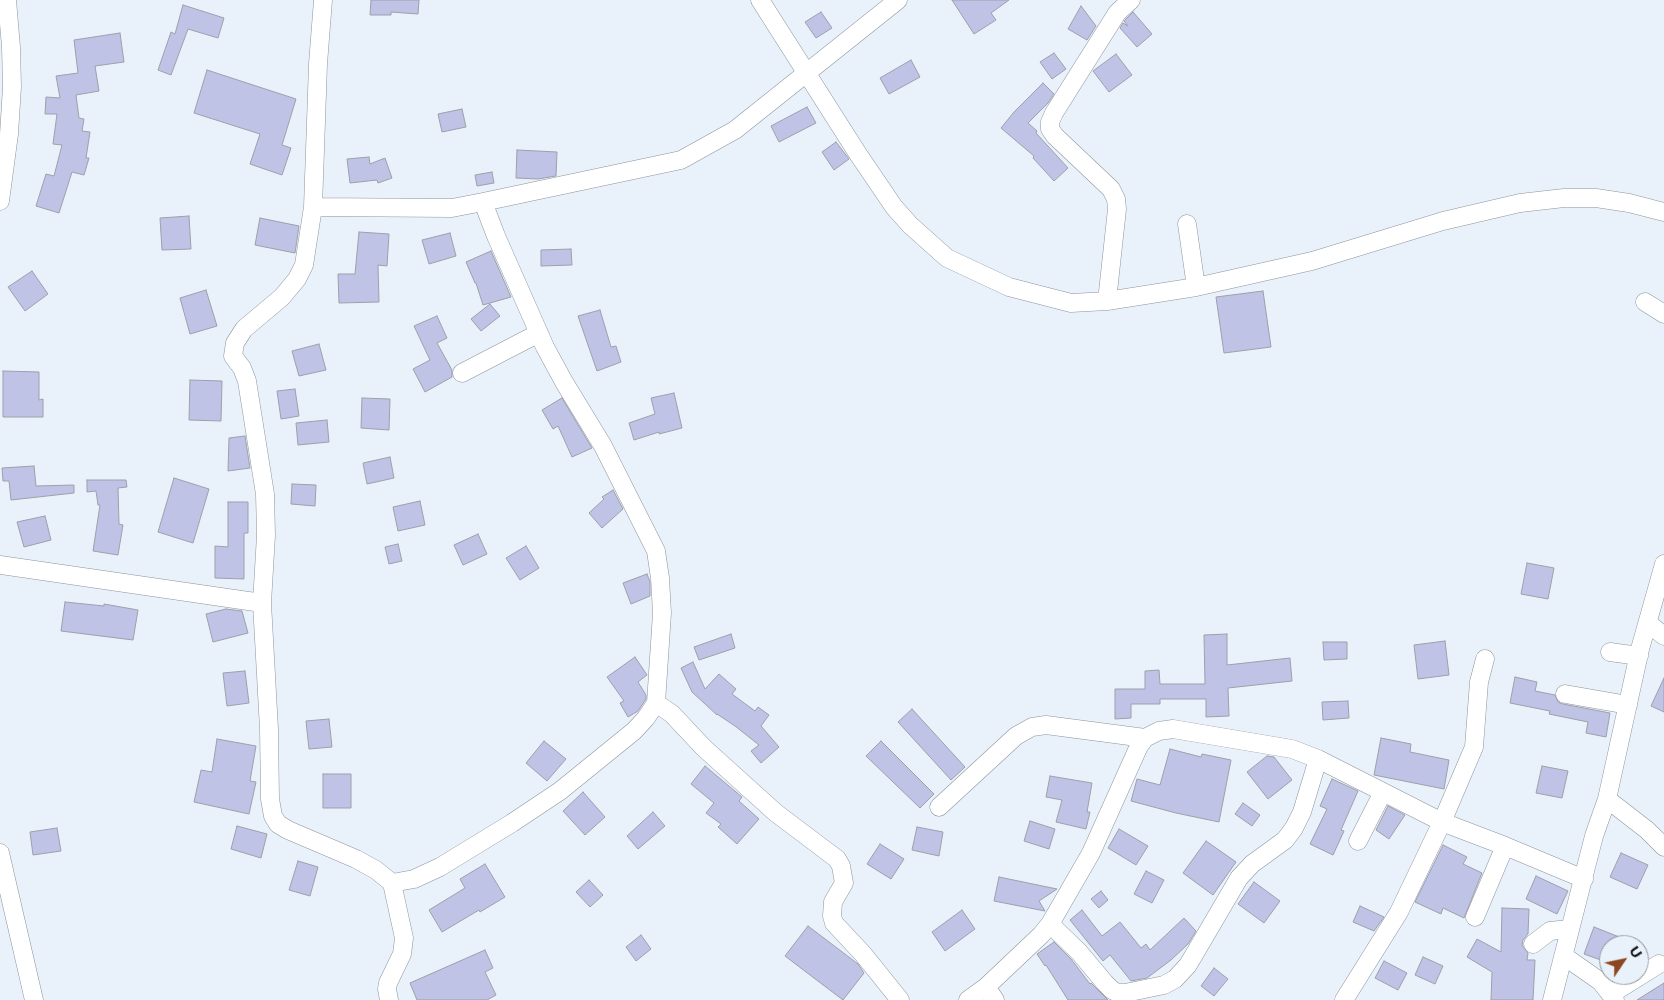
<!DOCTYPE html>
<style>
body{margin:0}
#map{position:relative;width:1664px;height:1000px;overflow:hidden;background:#e9f2fb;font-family:Montserrat,sans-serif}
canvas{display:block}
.north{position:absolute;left:1599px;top:935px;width:50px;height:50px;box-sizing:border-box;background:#e9f2fb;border:1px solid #90979d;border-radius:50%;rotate:56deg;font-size:14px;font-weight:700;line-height:20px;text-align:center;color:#0b0e11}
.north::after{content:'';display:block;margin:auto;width:18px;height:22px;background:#8c471e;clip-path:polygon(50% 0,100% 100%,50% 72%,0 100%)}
</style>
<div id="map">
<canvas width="1664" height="1000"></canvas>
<div class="north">U</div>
</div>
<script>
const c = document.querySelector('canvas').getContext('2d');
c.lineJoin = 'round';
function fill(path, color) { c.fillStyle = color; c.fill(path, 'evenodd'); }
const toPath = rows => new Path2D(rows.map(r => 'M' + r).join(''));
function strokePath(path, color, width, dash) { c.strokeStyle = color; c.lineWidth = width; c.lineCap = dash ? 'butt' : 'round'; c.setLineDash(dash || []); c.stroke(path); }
const building = toPath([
 [371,0,419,0,418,14,391,12,391,15,370,15,371,0],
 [952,0,1009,0,991,13,996,20,974,34,952,0],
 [183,5,224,18,218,38,188,29,171,75,158,70,171,32,175,34,183,5],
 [1081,6,1096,26,1087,40,1068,29,1081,6],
 [821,12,832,28,816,38,805,22,821,12],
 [1133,12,1152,34,1137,47,1120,28,1123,23,1128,26,1124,21,1133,12],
 [120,33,124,62,95,66,99,91,76,95,79,118,84,119,82,131,90,132,86,158,89,158,84,175,72,172,59,213,36,206,46,174,54,176,62,145,53,144,57,114,45,114,46,97,60,98,56,76,78,73,74,40,120,33],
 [1054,53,1066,69,1052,79,1040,62,1054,53],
 [1116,54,1132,75,1109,92,1093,71,1116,54],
 [911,60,920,77,889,94,880,78,911,60],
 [207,70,296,99,282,145,291,148,282,175,250,164,260,134,194,113,207,70],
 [1043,83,1054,94,1048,103,1028,123,1037,131,1036,133,1068,168,1054,181,1033,158,1034,156,1001,128,1014,112,1043,83],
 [807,107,816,123,779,142,771,126,807,107],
 [462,109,466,127,442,132,438,114,462,109],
 [836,142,849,159,834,170,822,152,836,142],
 [517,150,557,152,556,176,538,179,516,178,517,150],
 [369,157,370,164,385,158,392,178,378,183,377,180,350,183,347,159,369,157],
 [492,172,494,183,477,186,475,175,492,172],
 [189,216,191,249,162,250,160,218,189,216],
 [260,218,299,226,295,253,255,245,260,218],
 [359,232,389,234,387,266,378,265,379,302,339,303,338,274,355,274,359,232],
 [450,233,456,256,429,264,422,240,450,233],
 [571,249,572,265,541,266,541,250,571,249],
 [491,251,511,297,483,305,476,283,475,283,466,262,491,251],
 [32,271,48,294,25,311,8,287,32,271],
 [206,290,217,326,190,334,180,298,206,290],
 [1263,291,1271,347,1224,353,1216,297,1263,291],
 [490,304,500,316,481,331,471,319,490,304],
 [600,310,611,347,616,346,621,362,597,371,578,316,600,310],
 [437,316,447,338,437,343,452,370,452,377,425,392,413,369,430,360,414,326,437,316],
 [319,344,326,370,299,376,292,351,319,344],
 [3,371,39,372,39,400,43,399,43,417,3,417,3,371],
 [190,380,222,381,221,421,189,420,190,380],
 [295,389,299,416,281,419,277,391,295,389],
 [674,393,682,428,659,434,659,432,634,440,629,423,655,414,651,398,674,393],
 [362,398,390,399,389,430,361,428,362,398],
 [562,398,592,448,572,457,558,426,553,429,542,410,562,398],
 [327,420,329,442,298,445,296,423,327,420],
 [245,436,250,468,228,471,229,438,245,436],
 [390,457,394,478,367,484,363,463,390,457],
 [34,466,36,486,74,485,74,493,11,500,9,481,3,481,2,468,34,466],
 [174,478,209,489,193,543,158,532,174,478],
 [87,480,126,480,127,487,118,488,119,524,123,525,118,555,93,551,100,505,98,505,96,491,87,492,87,480],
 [292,484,316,485,315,506,291,504,292,484],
 [613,490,623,509,602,528,589,513,604,499,602,497,613,490],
 [420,501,425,525,398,531,393,507,420,501],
 [228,502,248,502,248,533,244,533,244,579,215,578,215,546,228,547,228,502],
 [45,516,51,540,24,547,17,522,45,516],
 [478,534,487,554,463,565,454,545,478,534],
 [398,544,402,561,389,564,385,547,398,544],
 [526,546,539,568,520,580,506,558,526,546],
 [1527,563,1554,568,1548,599,1521,594,1527,563],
 [647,574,650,582,650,596,631,604,623,583,647,574],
 [65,602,104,606,104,604,138,610,133,640,61,631,65,602],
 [226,609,242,611,248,633,213,642,206,614,226,609],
 [731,634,735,648,699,660,694,647,731,634],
 [1227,634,1227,665,1290,658,1292,681,1228,688,1229,716,1206,717,1206,699,1160,699,1160,704,1131,704,1131,718,1115,719,1115,689,1145,689,1145,671,1159,670,1160,684,1205,684,1204,635,1227,634],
 [1445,641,1449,675,1418,679,1414,645,1445,641],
 [1323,642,1347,642,1347,659,1324,660,1323,642],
 [635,657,647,675,638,682,646,695,646,699,638,711,628,717,620,703,624,701,607,677,635,657],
 [693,662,705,689,719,674,736,689,732,694,755,711,758,707,769,715,761,726,779,747,761,763,751,751,759,745,735,726,717,714,717,715,692,692,681,668,693,662],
 [245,671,249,703,227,706,223,673,245,671],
 [1515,677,1537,682,1535,691,1555,695,1558,702,1563,704,1610,713,1606,737,1586,733,1588,722,1549,714,1550,711,1510,703,1515,677],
 [1664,678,1664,712,1651,706,1664,678],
 [1348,701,1349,718,1323,720,1322,702,1348,701],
 [912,709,965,767,951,780,898,722,912,709],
 [329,719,332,747,309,749,306,721,329,719],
 [1381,738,1411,744,1410,752,1449,760,1444,789,1374,775,1381,738],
 [217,739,256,746,250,781,256,782,249,814,194,802,201,770,212,772,217,739],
 [544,741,566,759,547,781,526,763,544,741],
 [881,741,934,794,920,808,866,756,881,741],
 [1170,749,1201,757,1202,754,1231,760,1219,822,1176,813,1131,801,1137,779,1160,785,1170,749],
 [1267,756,1274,757,1292,780,1268,799,1247,772,1267,756],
 [705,766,742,797,739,801,759,819,737,844,718,827,721,824,706,813,714,803,691,784,705,766],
 [1542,766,1568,771,1562,798,1536,793,1542,766],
 [323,774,351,774,351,808,323,808,323,774],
 [1050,776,1092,783,1087,812,1090,812,1086,829,1056,822,1062,800,1046,797,1050,776],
 [1332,779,1358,791,1341,830,1344,831,1333,855,1310,844,1327,809,1320,806,1332,779],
 [583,792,605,817,585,835,563,811,583,792],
 [1243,803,1260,815,1252,826,1235,814,1243,803],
 [1388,806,1405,815,1389,839,1376,830,1388,806],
 [653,812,665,826,638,849,627,836,653,812],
 [1030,821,1055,829,1049,849,1024,841,1030,821],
 [237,826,267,834,261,858,231,849,237,826],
 [917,827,943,832,939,856,912,850,917,827],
 [57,828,61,851,33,855,30,832,57,828],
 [1119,829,1148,846,1136,865,1108,848,1119,829],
 [1206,841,1236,862,1213,895,1183,873,1206,841],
 [880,844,904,859,891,879,867,864,880,844],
 [1443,845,1467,857,1463,864,1482,873,1464,918,1443,908,1441,914,1415,902,1443,845],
 [1621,853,1648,865,1637,889,1610,877,1621,853],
 [298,861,318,867,310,896,289,890,298,861],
 [485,864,505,897,480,912,479,910,442,932,429,910,465,888,460,879,485,864],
 [1146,871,1164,880,1152,903,1134,894,1146,871],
 [1536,876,1568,891,1557,914,1526,899,1536,876],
 [999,877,1057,889,1039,901,1045,911,994,901,999,877],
 [589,880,603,895,590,907,576,892,589,880],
 [1254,882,1280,901,1264,923,1238,904,1254,882],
 [1101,891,1108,900,1099,908,1091,899,1101,891],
 [1360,906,1384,917,1374,931,1353,922,1360,906],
 [1502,908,1529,909,1528,934,1523,940,1522,945,1528,953,1527,960,1535,960,1533,1000,1491,1000,1492,972,1467,957,1477,939,1501,952,1502,908],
 [962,910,975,929,945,951,932,932,962,910],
 [1082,910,1102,936,1120,922,1141,948,1146,944,1150,950,1184,918,1196,931,1188,944,1171,960,1147,978,1131,981,1110,955,1103,961,1070,920,1082,910],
 [808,926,858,964,864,973,843,1000,785,956,808,926],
 [1594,927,1637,944,1637,945,1609,945,1609,963,1584,954,1594,927],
 [641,935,651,949,636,961,626,947,641,935],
 [1054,942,1071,959,1090,984,1091,983,1108,1000,1068,1000,1046,965,1045,966,1037,954,1054,942],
 [485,950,493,968,485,972,496,995,487,1000,417,1000,410,983,485,950],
 [1423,957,1443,966,1435,984,1415,975,1423,957],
 [1384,961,1407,973,1398,990,1375,978,1384,961],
 [1214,968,1228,979,1214,996,1201,986,1214,968],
 [1664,983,1664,1000,1637,1000,1664,983]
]);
const minor = toPath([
 [323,0,318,64,313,207,304,265,297,279,282,297,244,329,235,343,233,356,242,368,247,381,265,494,266,535,262,603,269,729,270,799,273,816,278,824,288,830,356,859,376,870,392,883,404,938,402,954,388,983,387,989,389,1000],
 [760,0,858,154,894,207,910,225,947,258,1009,287,1071,303,1107,301,1196,287,1312,261,1443,221,1520,203,1564,198,1596,198,1629,203,1664,212],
 [0,201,9,134,12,87,11,47,7,0],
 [483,202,681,160,735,130,898,0],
 [313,207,452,208,483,202,496,236,545,347,564,382,603,446,656,551,660,578,662,613,656,703,646,718,634,731,560,791,512,823,440,867,414,879,392,883],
 [1187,224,1196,287],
 [1107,301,1117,209,1116,199,1111,189,1055,136,1050,129,1050,122,1054,113,1117,13,1131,0],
 [1645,302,1664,314],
 [462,373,539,333],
 [0,565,262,603],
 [1648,623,1664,636],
 [1610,652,1639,656],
 [1565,694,1628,705],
 [656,703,672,714,704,748,776,813,837,859,841,866,844,883,833,902,832,916,834,923,863,954,900,1000],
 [1607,799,1647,830,1664,847],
 [939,807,1016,736,1032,727,1046,725,1145,738],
 [1358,841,1383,792],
 [0,853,34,1000],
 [1475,917,1505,846],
 [1050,924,1079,952,1105,983,1112,990,1118,993,1125,993,1164,985,1175,979,1188,965,1239,878,1252,864,1285,840,1294,828,1302,812,1318,759],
 [1533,944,1550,931,1569,929],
 [1564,956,1601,982,1615,1000],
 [986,987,995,1000],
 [1611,994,1659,964],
 [968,1000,986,987,1041,935,1050,924,1091,853,1139,746,1145,738,1159,731,1173,729,1292,749,1318,759,1442,822,1505,846,1584,879],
 [1344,1000,1399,912,1442,822,1474,747,1479,682,1485,659],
 [1552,1000,1594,836,1607,799,1640,649,1664,564]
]);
fill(building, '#bfc3e5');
strokePath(building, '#9e9faa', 1);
strokePath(minor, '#8c949c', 19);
strokePath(minor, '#fff', 18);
</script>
